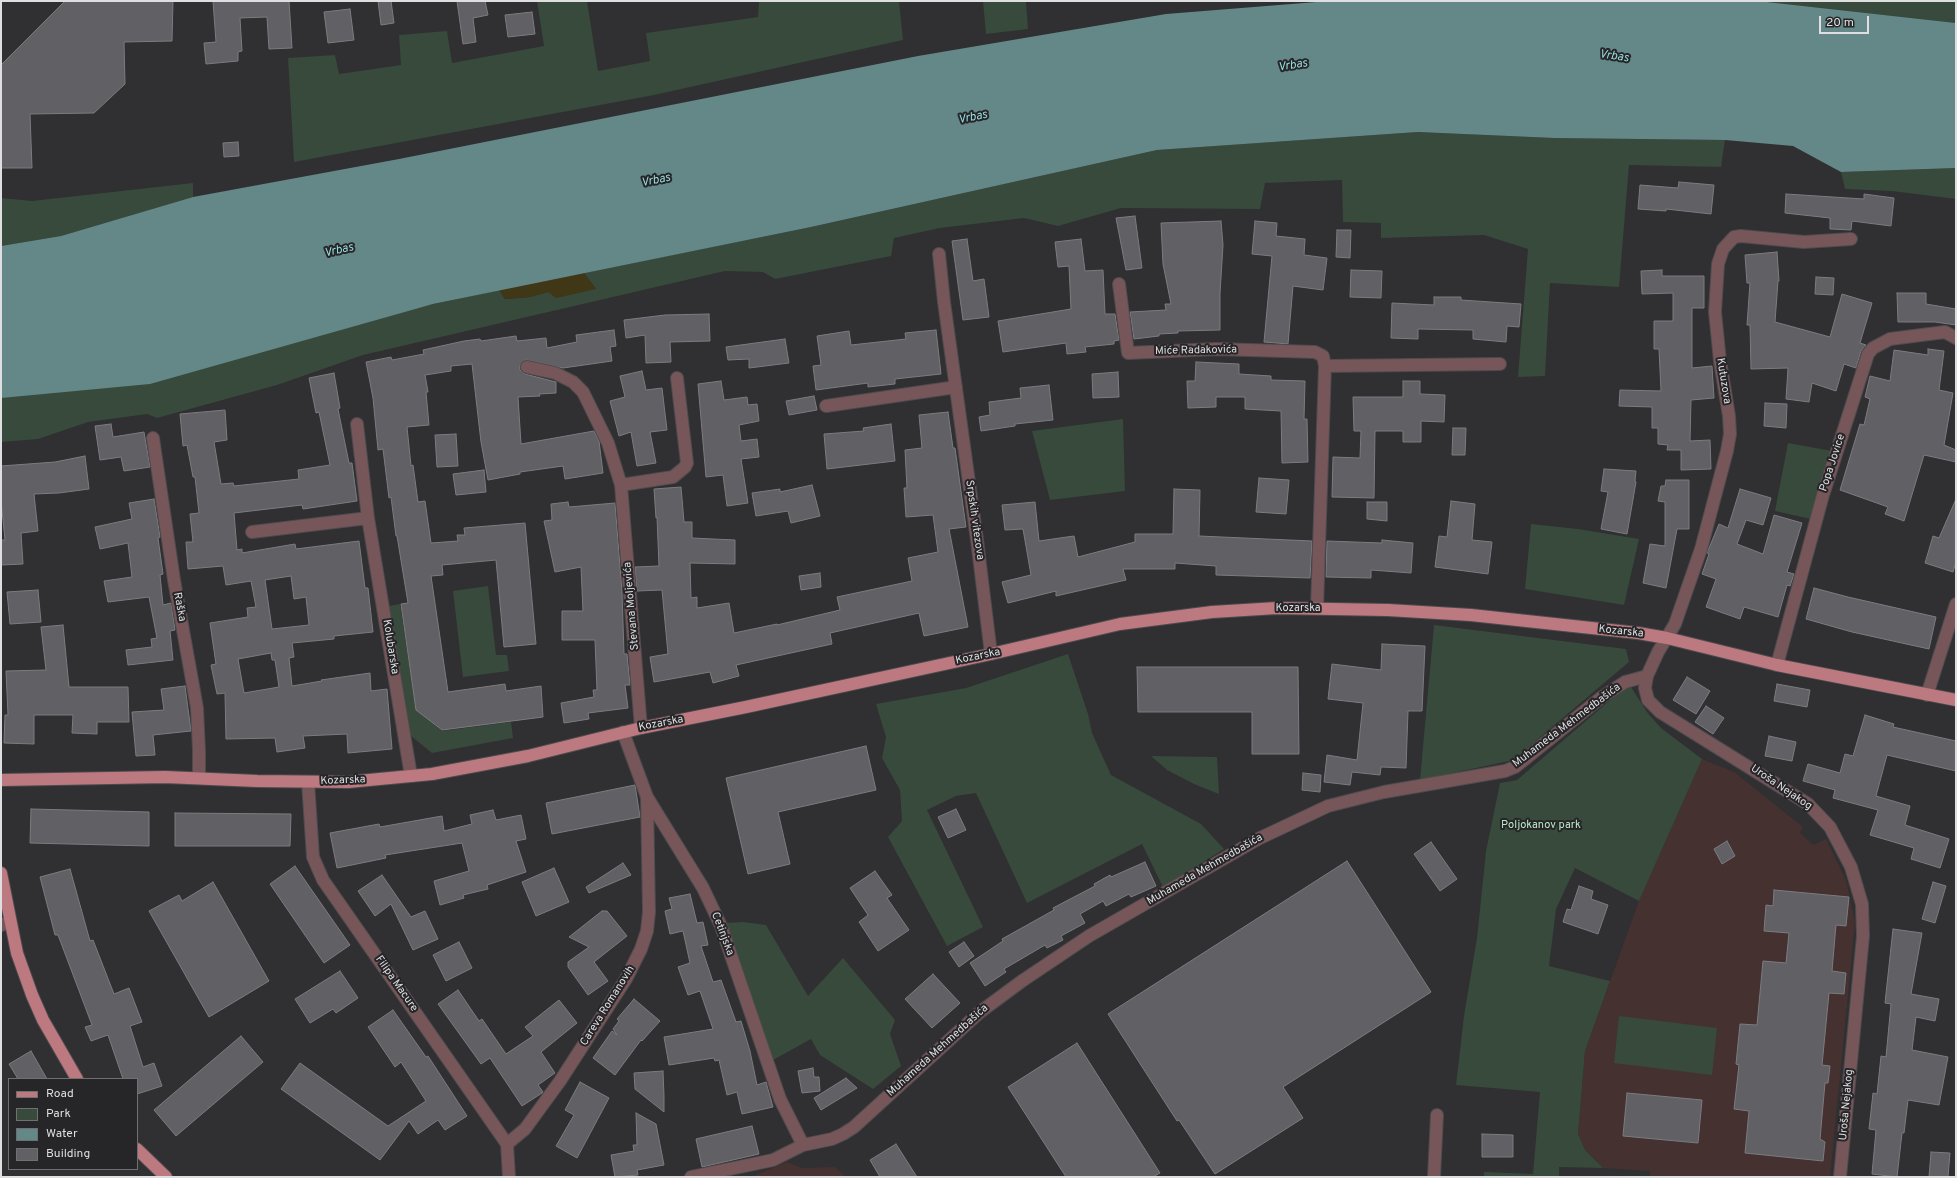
<!DOCTYPE html>
<meta charset="utf-8">
<style>
body{margin:0}
#map{position:relative;width:1957px;height:1178px;overflow:hidden;background:#302f32;font-family:Overpass,sans-serif}
canvas{display:block}
.frame{position:absolute;inset:0;border:2px solid #dfdee1;pointer-events:none}
.legend{position:absolute;left:8px;top:1078px;width:130px;height:92px;box-sizing:border-box;background:#262528;border:1px solid #706f72;margin:0;padding:5px 7px;list-style:none;font-size:12px;color:#dfdee1}
.legend li{display:flex;align-items:center;gap:8px;height:20px}
.legend b{width:20px;border:1px solid #706f72}
.scale{position:absolute;left:1819px;top:16px;width:50px;height:18px;box-sizing:border-box;border:2px solid #dfdee1;border-top:0;padding-left:5px;font-size:12px;line-height:14px;white-space:nowrap;color:#dfdee1;-webkit-text-stroke:3px #262528;paint-order:stroke}
</style>
<div id="map">
<canvas width="1957" height="1178"></canvas>
<div class="frame"></div>
<ul class="legend">
<li><b style="height:5px;background:#bd7980"></b>Road</li>
<li><b style="height:11px;background:#374a3c"></b>Park</li>
<li><b style="height:11px;background:#648788"></b>Water</li>
<li><b style="height:11px;background:#616064"></b>Building</li>
</ul>
<div class="scale">20 m</div>
</div>
<script>
const c = document.querySelector('canvas').getContext('2d');
c.lineJoin = 'round';
function fill(path, color) { c.fillStyle = color; c.fill(path, 'evenodd'); }
const toPath = rows => new Path2D(rows.map(r => 'M' + r).join(''));
function strokePath(path, color, width, dash) { c.strokeStyle = color; c.lineWidth = width; c.lineCap = dash ? 'butt' : 'round'; c.setLineDash(dash || []); c.stroke(path); }
function write(font, color, halo, rows, align = 'center') {
  c.font = font + ' Overpass,sans-serif'; c.lineWidth = 4; c.setLineDash([]); c.textBaseline = 'middle'; c.strokeStyle = halo; c.fillStyle = color; for (const [text, x, y, turn = 0] of rows) {
    c.save(); c.translate(x, y); c.rotate((+turn || 0) * Math.PI / 180); c.textAlign = isNaN(turn) ? turn : align; if (halo) c.strokeText(text, 0, 0); c.fillText(text, 0, 0); c.restore();
  }
}
const education = toPath([
 [1702,759,1734,772,1803,827,1800,833,1813,845,1826,839,1846,880,1855,923,1830,1177,1650,1177,1650,1171,1603,1168,1585,1150,1578,1134,1585,1051,1639,901],
 [787,1162,802,1168,835,1167,846,1177,751,1177]
]);
const green = toPath([
 [537,1,587,1,598,71,650,61,646,33,758,17,759,1,899,1,903,40,654,95,294,162,288,58,335,55,339,74,401,65,399,35,447,31,452,63,544,46],
 [983,1,1026,1,1028,29,986,34],
 [1758,1,1956,1,1956,23],
 [1418,132,1554,138,1725,140,1721,167,1629,165,1619,287,1550,283,1545,376,1518,377,1528,249,1484,235,1381,238,1381,223,1343,222,1342,180,1265,183,1260,209,1121,208,1058,226,1024,218,940,228,894,238,891,256,775,279,763,272,725,271,363,355,277,385,157,418,147,414,88,422,38,439,1,442,1,398,499,290,505,299,530,297,548,292,596,289,584,273,811,227,1157,150],
 [1956,168,1956,199,1892,191,1845,189,1841,172],
 [193,183,193,197,61,236,1,246,1,198,32,201],
 [1123,419,1125,491,1050,500,1032,431],
 [1788,443,1832,451,1811,519,1775,511],
 [1531,524,1578,529,1639,539,1624,605,1525,589],
 [488,586,496,655,507,655,509,671,463,677,453,591],
 [400,604,416,710,442,731,511,722,513,738,432,753,411,736,389,606],
 [1434,625,1626,649,1629,662,1519,755,1509,761,1420,780],
 [1068,654,1088,714,1092,733,1111,775,1201,824,1224,849,1163,887,1142,844,1027,903,976,793,956,796,927,810,983,927,947,946,888,837,902,821,900,790,882,758,886,737,876,704,966,688],
 [1631,687,1647,712,1661,728,1702,759,1639,901,1575,868,1556,909,1549,966,1610,981,1585,1051,1578,1134,1585,1150,1603,1168,1559,1167,1559,1177,1484,1177,1484,1172,1533,1174,1540,1092,1456,1085,1464,1016,1477,938,1486,851,1500,783,1517,780,1622,690],
 [1151,756,1217,757,1219,794,1194,784,1167,770],
 [743,922,766,925,808,996,843,958,895,1020,890,1034,901,1066,873,1089,820,1055,811,1039,773,1060,725,923],
 [1619,1016,1717,1028,1712,1075,1614,1063]
]);
const sand = toPath([
 [584,273,596,289,556,298,548,292,530,297,505,299,499,290]
]);
const water = toPath([
 [1329,1,1758,1,1956,23,1956,168,1841,172,1793,146,1725,140,1554,138,1418,132,1157,150,811,227,433,304,150,384,1,398,1,246,61,236,193,197,399,159,918,56,1166,14]
]);
const building = toPath([
 [65,1,173,1,172,41,124,42,125,84,94,113,30,114,32,168,1,168,1,65,65,1],
 [213,1,289,1,292,48,269,49,267,17,240,18,242,51,238,52,238,61,206,64,204,43,216,42,213,1],
 [378,1,391,1,394,23,381,25,378,1],
 [457,1,485,1,488,15,473,18,476,42,463,44,457,1],
 [350,9,354,40,328,43,324,12,350,9],
 [532,12,535,34,508,37,505,15,532,12],
 [238,142,239,156,224,157,223,143,238,142],
 [1679,182,1714,185,1711,214,1666,209,1666,211,1638,209,1640,185,1678,188,1679,182],
 [1786,194,1864,199,1864,194,1894,198,1891,226,1852,221,1851,230,1830,229,1830,218,1785,213,1786,194],
 [1135,216,1142,268,1126,270,1116,218,1135,216],
 [1221,221,1223,245,1220,293,1220,330,1178,331,1178,333,1159,334,1159,336,1134,339,1130,312,1166,310,1165,304,1171,304,1163,264,1161,223,1221,221],
 [1255,221,1277,223,1276,236,1305,239,1304,255,1327,258,1323,290,1293,286,1288,344,1264,342,1272,256,1252,254,1255,221],
 [1337,230,1351,230,1350,258,1336,257,1337,230],
 [967,239,973,281,984,279,989,317,963,320,952,241,967,239],
 [1081,239,1085,271,1103,270,1105,314,1115,314,1119,340,1114,341,1114,344,1085,347,1086,352,1067,354,1066,343,1003,352,998,321,1071,309,1069,266,1058,267,1055,242,1081,239],
 [1777,252,1779,281,1778,281,1775,322,1830,337,1842,294,1872,303,1860,343,1866,345,1861,351,1856,368,1844,364,1836,391,1812,383,1809,402,1786,399,1788,368,1751,369,1750,325,1747,325,1750,283,1747,283,1745,255,1777,252],
 [1351,270,1382,271,1381,298,1350,297,1351,270],
 [1662,270,1662,276,1704,276,1704,308,1692,308,1692,368,1712,366,1714,398,1691,400,1690,441,1710,440,1711,469,1681,470,1681,450,1667,450,1668,445,1658,444,1658,428,1652,428,1652,407,1619,406,1620,390,1661,391,1659,349,1654,349,1654,321,1673,321,1673,293,1642,294,1641,271,1662,270],
 [1816,277,1834,278,1833,295,1815,294,1816,277],
 [1897,293,1926,293,1926,304,1956,309,1956,325,1935,322,1898,322,1897,293],
 [1434,297,1461,297,1461,300,1521,304,1519,327,1507,326,1506,342,1473,339,1473,330,1418,329,1418,339,1391,338,1392,303,1434,305,1434,297],
 [709,314,710,341,670,342,671,362,646,363,645,335,626,338,624,320,665,315,709,314],
 [614,330,616,346,610,347,612,361,563,368,525,360,520,366,520,370,525,374,556,382,556,393,539,394,540,396,518,397,521,444,594,431,599,441,603,473,565,479,563,466,520,472,520,474,488,480,481,442,472,364,451,366,451,371,425,375,428,392,426,392,429,425,407,427,411,466,413,465,418,502,425,501,431,543,458,541,457,535,465,535,464,528,525,523,536,644,504,647,496,560,442,565,443,575,431,576,448,692,505,684,506,691,541,686,543,717,442,730,416,710,401,604,408,603,397,536,396,536,391,497,389,498,383,449,378,450,373,398,366,362,391,357,392,360,424,354,423,350,464,341,480,339,481,341,516,336,517,341,546,338,547,348,577,342,576,335,614,330],
 [936,330,941,374,895,379,895,384,868,387,868,383,816,390,813,366,821,365,817,336,849,331,851,345,906,339,905,333,936,330],
 [785,339,789,363,749,368,749,359,728,360,726,347,785,339],
 [1928,349,1944,351,1939,390,1953,393,1944,445,1956,450,1956,462,1924,455,1904,521,1885,514,1888,507,1840,490,1860,424,1864,425,1870,399,1865,397,1870,376,1890,381,1894,350,1928,355,1928,349],
 [1196,362,1239,364,1239,374,1271,376,1271,380,1305,381,1304,419,1307,419,1308,462,1282,463,1281,411,1245,409,1245,397,1216,397,1216,407,1188,408,1187,381,1195,381,1196,362],
 [642,371,646,390,662,388,667,430,650,432,656,463,637,466,631,432,619,436,610,401,625,397,620,376,642,371],
 [1118,372,1119,397,1093,398,1092,374,1118,372],
 [334,373,340,408,338,409,349,463,352,463,357,501,303,509,302,505,234,513,237,550,242,549,242,553,295,544,296,549,359,541,365,588,368,588,373,632,334,636,334,639,292,643,294,657,289,658,292,686,322,681,321,680,370,673,371,691,387,689,392,749,348,753,347,734,303,736,305,748,277,752,275,738,226,739,225,693,217,694,211,665,216,664,210,623,248,617,247,608,256,607,251,581,226,585,223,566,188,569,186,542,193,542,190,514,199,513,195,477,193,477,187,445,183,446,180,414,225,410,227,440,214,442,221,484,233,483,234,486,299,479,298,470,330,465,319,412,316,413,309,378,334,373],
 [291,576,294,599,306,597,309,625,272,629,265,580,291,576],
 [271,653,272,660,275,660,279,687,244,693,238,659,271,653],
 [721,381,724,400,747,397,748,405,757,404,759,421,739,425,741,441,757,439,759,457,741,459,748,503,727,506,723,475,706,477,698,384,721,381],
 [1403,381,1420,381,1420,394,1445,395,1444,422,1421,421,1421,442,1403,442,1403,431,1375,431,1374,498,1332,497,1333,457,1360,458,1361,431,1354,431,1353,397,1403,397,1403,381],
 [1049,385,1053,420,1015,424,1015,426,981,431,979,417,990,415,989,402,1021,398,1020,388,1049,385],
 [814,396,817,410,789,415,786,401,814,396],
 [1765,403,1787,404,1786,428,1764,426,1765,403],
 [948,412,953,448,955,448,966,527,949,529,968,627,924,636,919,613,830,633,832,644,736,665,739,676,713,683,710,672,654,682,650,657,668,654,662,590,637,591,635,567,659,566,657,517,656,518,654,489,681,487,684,522,692,522,692,538,735,540,735,564,690,563,691,598,697,597,697,608,729,603,734,633,777,624,777,625,840,610,837,597,912,581,908,558,938,552,933,515,906,517,904,488,907,488,905,450,922,448,919,415,948,412],
 [111,424,113,437,144,432,150,467,124,471,121,457,100,460,95,426,111,424],
 [891,424,895,461,827,469,824,434,864,431,863,428,891,424],
 [1453,428,1466,428,1465,455,1452,455,1453,428],
 [456,434,458,466,437,467,435,435,456,434],
 [85,456,89,489,59,493,34,494,38,531,21,533,23,564,1,565,1,540,5,540,1,500,1,466,55,462,85,456],
 [1604,469,1636,471,1635,481,1636,482,1627,534,1601,529,1608,492,1601,491,1604,469],
 [484,470,486,492,456,495,453,474,484,470],
 [1259,478,1289,480,1286,514,1256,512,1259,478],
 [1666,480,1689,480,1689,529,1677,529,1666,588,1643,583,1650,544,1665,546,1665,502,1658,501,1661,486,1665,486,1666,480],
 [812,485,820,516,791,523,788,511,756,516,752,493,780,489,780,492,812,485],
 [1174,489,1200,490,1199,536,1312,541,1310,578,1216,575,1216,566,1175,563,1175,569,1123,569,1126,580,1056,596,1056,591,1008,603,1002,582,1031,575,1023,529,1005,530,1002,505,1035,502,1039,541,1074,536,1078,557,1135,542,1135,534,1173,534,1174,489],
 [1740,489,1771,498,1763,525,1746,520,1737,544,1763,554,1774,515,1802,523,1787,572,1794,574,1790,586,1787,585,1778,617,1744,607,1740,619,1706,607,1716,579,1702,574,1709,554,1707,553,1719,524,1728,528,1740,489],
 [154,499,160,537,158,538,163,574,160,575,163,605,171,603,175,630,170,631,173,660,128,665,126,650,152,647,151,639,157,638,149,597,108,602,104,581,132,577,128,543,100,549,95,527,132,519,129,503,154,499],
 [1956,499,1956,562,1953,572,1925,563,1933,536,1939,538,1956,499],
 [1451,501,1475,504,1472,540,1492,542,1488,574,1435,567,1439,536,1447,537,1451,501],
 [568,502,569,507,615,503,622,592,624,654,627,654,630,685,625,685,628,708,588,713,589,719,564,723,561,703,594,697,593,690,597,690,595,640,562,640,562,611,583,611,581,567,555,572,544,521,552,520,551,504,568,502],
 [1367,502,1387,502,1387,521,1367,519,1367,502],
 [1382,540,1413,543,1411,573,1371,570,1371,578,1326,577,1327,541,1382,543,1382,540],
 [820,573,821,587,801,590,799,576,820,573],
 [1814,588,1848,597,1936,617,1929,649,1852,632,1806,619,1814,588],
 [38,590,41,622,10,624,7,592,38,590],
 [63,625,69,687,128,687,129,722,97,722,97,734,72,733,73,715,34,715,34,744,4,743,5,715,8,715,6,671,46,670,41,627,63,625],
 [1382,644,1425,646,1422,711,1408,711,1406,768,1381,767,1380,775,1352,772,1350,785,1324,782,1327,755,1357,760,1363,703,1328,699,1332,664,1381,670,1382,644],
 [1137,667,1298,667,1299,754,1252,754,1252,712,1138,712,1137,667],
 [1687,677,1710,691,1696,714,1673,700,1687,677],
 [1777,684,1810,690,1807,707,1774,701,1777,684],
 [185,686,191,731,153,735,155,755,136,756,132,712,164,710,161,689,185,686],
 [1706,706,1724,718,1713,734,1695,722,1706,706],
 [1865,715,1894,724,1893,727,1956,741,1956,771,1887,755,1876,796,1910,806,1905,825,1949,839,1940,868,1911,859,1914,848,1870,835,1878,810,1833,798,1835,790,1803,781,1808,764,1840,773,1845,754,1853,756,1865,715],
 [1769,736,1796,742,1792,761,1765,756,1769,736],
 [866,746,876,790,778,812,790,864,748,874,726,778,866,746],
 [1303,773,1321,775,1320,792,1302,790,1303,773],
 [635,785,640,817,552,834,546,803,635,785],
 [31,809,149,812,149,846,30,843,31,809],
 [956,809,966,830,948,838,938,817,956,809],
 [493,810,496,820,521,815,526,839,516,841,526,872,487,885,488,889,463,895,464,898,440,905,434,881,469,871,462,843,385,855,386,858,337,868,330,833,379,824,380,827,442,816,444,831,472,824,470,815,493,810],
 [175,813,291,814,290,846,175,846,175,813],
 [1727,841,1735,856,1722,864,1714,849,1727,841],
 [1431,842,1457,879,1440,891,1414,854,1431,842],
 [1347,861,1431,992,1283,1087,1303,1118,1215,1174,1179,1120,1177,1121,1108,1014,1347,861],
 [1145,862,1156,886,1131,897,1129,894,1106,906,1103,901,1080,914,1085,923,1061,936,1063,940,1047,948,1045,945,1004,969,1006,972,985,986,970,963,1003,941,1002,939,1054,910,1053,908,1095,886,1094,884,1110,875,1111,877,1145,862],
 [623,863,631,875,589,893,586,887,623,863],
 [295,866,350,945,324,963,270,884,295,866],
 [554,868,569,902,536,916,522,882,554,868],
 [70,869,90,941,93,940,114,994,129,988,142,1022,130,1026,143,1067,154,1063,162,1086,137,1094,137,1079,123,1079,108,1035,91,1041,85,1027,92,1025,58,935,55,935,40,877,70,869],
 [875,871,892,895,887,898,909,930,878,951,859,922,868,915,850,888,875,871],
 [382,875,411,917,425,911,438,939,413,950,391,904,375,916,358,891,382,875],
 [213,882,269,981,209,1017,149,911,179,895,182,901,213,882],
 [1933,882,1946,886,1935,923,1922,919,1933,882],
 [1579,886,1593,891,1591,899,1608,905,1598,934,1563,922,1567,909,1571,910,1579,886],
 [1774,890,1849,897,1846,926,1836,925,1832,971,1846,973,1844,994,1829,993,1822,1065,1830,1066,1828,1083,1825,1083,1820,1139,1825,1142,1823,1161,1745,1153,1749,1111,1734,1109,1739,1065,1736,1064,1740,1024,1757,1025,1763,961,1786,963,1789,933,1764,931,1766,905,1773,906,1774,890],
 [690,894,697,923,703,922,708,945,701,946,713,982,721,980,736,1022,741,1021,750,1051,757,1085,766,1082,773,1107,742,1114,737,1092,727,1095,719,1060,715,1061,714,1058,669,1065,664,1037,713,1029,700,991,688,995,678,967,690,963,683,931,670,934,665,911,672,909,669,898,690,894],
 [602,911,607,911,627,936,594,962,608,981,588,995,568,967,568,962,589,947,569,937,602,911],
 [1893,929,1922,933,1911,994,1939,999,1935,1021,1916,1017,1912,1050,1948,1057,1939,1105,1908,1100,1904,1133,1902,1133,1897,1177,1872,1174,1876,1130,1869,1129,1873,1093,1877,1094,1881,1056,1886,1057,1891,1004,1885,1003,1893,929],
 [459,942,472,968,446,981,433,955,459,942],
 [964,942,974,956,959,967,949,952,964,942],
 [340,971,358,998,336,1013,333,1009,310,1023,295,999,340,971],
 [933,974,960,1003,932,1028,905,999,933,974],
 [458,990,479,1021,482,1019,506,1054,533,1036,525,1027,559,1000,577,1023,541,1052,555,1073,538,1085,543,1092,542,1093,522,1106,490,1058,481,1064,438,1004,458,990],
 [634,999,660,1021,642,1041,641,1040,615,1075,593,1058,612,1031,617,1035,613,1029,619,1021,617,1019,634,999],
 [393,1010,426,1057,428,1056,467,1116,445,1130,438,1120,418,1134,409,1121,380,1160,281,1089,300,1063,388,1126,426,1101,401,1062,395,1067,368,1027,393,1010],
 [241,1036,263,1062,176,1136,154,1110,241,1036],
 [1077,1043,1160,1173,1153,1177,1066,1177,1008,1087,1077,1043],
 [31,1051,47,1079,18,1079,9,1064,31,1051],
 [813,1068,814,1077,819,1077,820,1091,802,1093,798,1071,813,1068],
 [663,1071,664,1096,664,1112,635,1089,634,1073,663,1071],
 [846,1078,857,1088,821,1110,814,1098,846,1078],
 [580,1082,609,1098,577,1158,556,1146,574,1115,565,1110,580,1082],
 [1627,1093,1702,1100,1698,1143,1623,1136,1627,1093],
 [636,1113,656,1124,664,1165,637,1170,638,1175,615,1177,611,1155,634,1151,633,1145,637,1145,636,1113],
 [752,1126,759,1154,702,1167,696,1139,752,1126],
 [1482,1134,1513,1135,1513,1157,1482,1157,1482,1134],
 [896,1144,917,1177,880,1177,870,1160,896,1144],
 [1931,1152,1950,1153,1948,1177,1929,1177,1931,1152]
]);
const minor = toPath([
 [939,254,944,302,977,540,991,654],
 [1119,284,1128,353,1216,349,1315,352,1323,356,1325,366,1317,608],
 [1325,366,1500,364],
 [527,367,555,373,573,382,583,392,608,443,621,485,641,728],
 [826,406,956,387],
 [357,424,368,518,411,776],
 [153,438,174,580,197,708,199,751,199,777],
 [621,485,673,477,685,467,687,463,677,378],
 [252,532,368,518],
 [1777,665,1823,495,1868,354,1873,348,1890,339,1945,332,1956,338],
 [1927,695,1956,604],
 [623,732,647,797,703,888,721,926,780,1099,803,1145],
 [308,782,313,857,323,880,507,1144,509,1177],
 [1,925,10,922],
 [507,1144,525,1129,560,1081,626,979,641,949,647,931,649,912,647,797],
 [691,1177,773,1160,803,1145,832,1139,843,1134,854,1127,980,1012,1022,981,1089,936,1258,839,1328,806,1384,792,1505,771,1515,767,1602,697,1625,682,1647,676],
 [1434,1177,1437,1115],
 [1840,1177,1863,936,1862,904,1851,867,1830,827,1808,804,1660,712,1648,700,1645,688,1647,676,1658,652,1675,624,1701,549,1727,451,1730,434,1729,416,1720,361,1715,312,1718,264,1723,249,1734,237,1741,236,1804,242,1851,239]
]);
const major = toPath([
 [1,780,165,777,257,781,348,782,432,774,528,756,641,728,746,707,991,654,1120,624,1212,612,1277,608,1388,610,1471,615,1638,633,1667,638,1777,665,1956,700],
 [1,873,17,953,32,995,43,1020,77,1079],
 [137,1149,166,1177]
]);
const streetNames = [
 ["Miće Radakovića",1196,351,-1],
 ["Kutuzova",1723,381,81],
 ["Popa Jovice",1833,463,-72],
 ["Srpskih vitezova",974,520,82],
 ["Stevana Moljevića",632,606,-95],
 ["Raška",179,607,79],
 ["Kozarska",1298,609],
 ["Kozarska",1621,632,6],
 ["Kolubarska",390,647,81],
 ["Kozarska",978,657,-12],
 ["Kozarska",661,724,-11],
 ["Muhameda Mehmedbašića",1567,726,-37],
 ["Kozarska",343,781,-2],
 ["Uroša Nejakog",1781,788,34],
 ["Muhameda Mehmedbašića",1205,870,-30],
 ["Cetinjska",722,934,69],
 ["Filipa Macure",396,984,55],
 ["Careva Romanovih",608,1006,-58],
 ["Muhameda Mehmedbašića",938,1051,-42],
 ["Uroša Nejakog",1847,1105,-85]
];
const parkNames = [
 ["Poljokanov park",1541,826]
];
const waterNames = [
 ["Vrbas",1614,57,8],
 ["Vrbas",1293,66,-9],
 ["Vrbas",973,118,-11],
 ["Vrbas",656,181,-11],
 ["Vrbas",339,251,-13]
];
fill(education, '#453130');
fill(green, '#374a3c');
fill(sand, '#3f3716');
fill(water, '#648788');
fill(building, '#616064');
strokePath(building, '#7c7b80', 1);
strokePath(minor, '#4c4b4e', 14);
strokePath(major, '#4c4b4e', 14);
strokePath(minor, '#775659', 12);
strokePath(major, '#bd7980', 12);
write('11px', '#dfdee1', '#262528', streetNames);
write('11px', '#b8e9c5', '#262528', parkNames);
write('italic 12px', '#98dee0', '#262528', waterNames);
</script>
